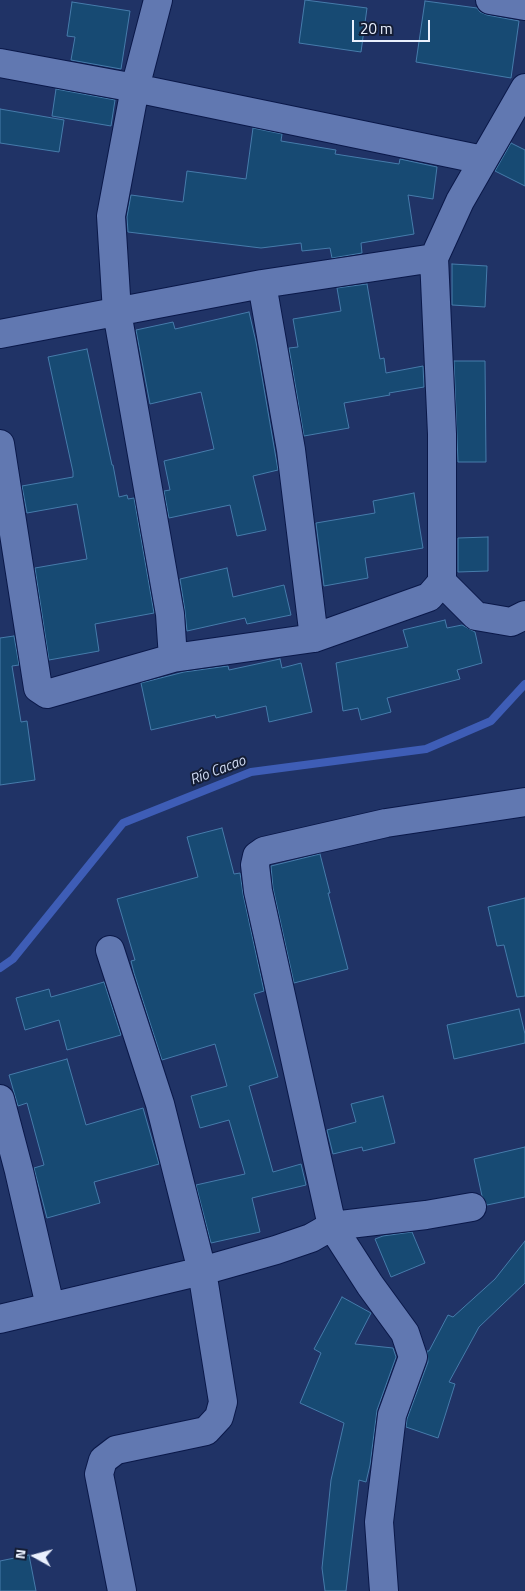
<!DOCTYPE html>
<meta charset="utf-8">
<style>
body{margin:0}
#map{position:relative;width:525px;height:1591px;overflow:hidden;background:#203366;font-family:"Titillium Web",sans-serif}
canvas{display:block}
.north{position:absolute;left:10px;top:1531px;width:50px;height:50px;-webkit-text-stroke:4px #141d34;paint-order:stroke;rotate:277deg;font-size:14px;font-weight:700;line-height:20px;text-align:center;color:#eaf0fd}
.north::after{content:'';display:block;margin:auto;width:18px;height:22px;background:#eaf0fd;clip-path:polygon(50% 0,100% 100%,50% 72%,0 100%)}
.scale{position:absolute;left:352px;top:20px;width:78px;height:22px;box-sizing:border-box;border:2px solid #eaf0fd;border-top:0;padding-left:6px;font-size:15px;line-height:18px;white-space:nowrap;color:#eaf0fd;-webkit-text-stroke:4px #141d34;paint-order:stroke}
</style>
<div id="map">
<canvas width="525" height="1591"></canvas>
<div class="north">N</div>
<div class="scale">20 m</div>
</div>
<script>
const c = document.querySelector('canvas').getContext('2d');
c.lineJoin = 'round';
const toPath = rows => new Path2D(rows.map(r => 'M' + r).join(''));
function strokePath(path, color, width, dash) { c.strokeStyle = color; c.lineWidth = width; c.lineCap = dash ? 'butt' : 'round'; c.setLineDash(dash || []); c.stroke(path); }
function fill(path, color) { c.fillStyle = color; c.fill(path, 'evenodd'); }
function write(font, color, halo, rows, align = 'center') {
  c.font = font + ' "Titillium Web",sans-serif'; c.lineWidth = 4; c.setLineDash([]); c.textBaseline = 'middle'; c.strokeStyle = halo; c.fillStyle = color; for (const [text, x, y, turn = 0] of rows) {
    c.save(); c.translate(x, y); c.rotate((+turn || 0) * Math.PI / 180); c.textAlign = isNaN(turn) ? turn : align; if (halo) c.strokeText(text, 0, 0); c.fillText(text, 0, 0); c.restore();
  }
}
const stream = toPath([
 [0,968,13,959,123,823,251,772,426,749,491,721,525,684]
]);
const building = toPath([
 [305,0,367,8,361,52,299,43,305,0],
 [425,1,477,8,480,12,487,15,519,21,511,78,416,62,425,1],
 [72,2,130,11,121,69,71,60,75,37,67,36,72,2],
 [56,89,115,100,111,126,52,116,56,89],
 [0,109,64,120,59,152,0,143,0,109],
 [253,128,282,134,281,141,336,150,335,154,399,164,400,159,437,167,433,199,408,195,414,234,361,243,362,253,332,258,330,248,302,251,301,243,261,248,128,232,127,217,131,195,183,202,187,171,246,179,253,128],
 [511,143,525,150,525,186,495,171,511,143],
 [452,264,487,266,485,307,452,305,452,264],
 [367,284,380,359,384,358,386,373,423,366,424,387,389,393,390,395,344,403,349,428,304,436,289,348,298,347,293,319,341,311,337,288,367,284],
 [249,312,256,342,278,470,253,476,266,530,237,536,230,505,169,518,164,491,170,490,164,461,214,449,201,392,150,404,136,330,173,322,175,329,249,312],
 [87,349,112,465,113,465,119,497,127,495,128,499,134,498,154,613,95,624,99,651,49,660,35,568,87,559,77,504,27,513,22,486,73,477,73,472,48,357,87,349],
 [454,361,485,361,486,462,458,462,454,361],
 [414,493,423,548,365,558,368,578,324,586,316,523,375,513,373,501,414,493],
 [488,537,488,571,458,572,458,538,488,537],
 [227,568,233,597,284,585,291,615,247,624,245,618,187,631,185,611,180,579,227,568],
 [445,620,447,628,462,625,475,632,482,663,457,670,460,679,387,698,391,712,361,720,358,708,343,711,336,663,408,647,403,630,445,620],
 [14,636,19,665,12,666,21,722,27,721,35,780,0,785,0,638,14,636],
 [280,659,282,668,301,663,312,712,269,722,266,706,216,718,215,715,151,730,141,683,184,672,228,666,229,670,280,659],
 [222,828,234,874,240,873,243,894,264,991,254,994,278,1077,249,1086,273,1172,301,1164,306,1185,252,1198,260,1232,211,1243,196,1185,245,1174,229,1120,200,1128,191,1096,227,1086,215,1044,162,1060,134,973,131,961,135,960,117,899,198,877,187,837,222,828],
 [320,854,330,893,328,893,348,969,294,983,273,888,271,866,320,854],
 [525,898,525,996,517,997,504,945,497,946,488,907,525,898],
 [104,982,121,1035,67,1050,59,1020,25,1030,16,998,49,989,51,997,104,982],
 [519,1009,525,1034,525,1043,454,1059,447,1025,519,1009],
 [67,1059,86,1125,143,1108,159,1164,94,1182,100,1203,47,1218,34,1168,44,1165,27,1103,18,1106,9,1075,67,1059],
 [383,1096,395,1143,363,1151,362,1147,333,1154,327,1130,356,1122,351,1104,383,1096],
 [525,1147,525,1197,487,1205,482,1196,474,1159,525,1147],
 [412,1232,425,1263,391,1277,375,1239,383,1236,412,1232],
 [525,1241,525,1283,479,1327,449,1382,455,1384,438,1438,406,1427,407,1419,428,1362,427,1351,429,1351,448,1315,453,1317,495,1279,525,1241],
 [342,1297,371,1313,355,1344,393,1348,396,1357,377,1410,370,1465,366,1482,359,1480,346,1591,325,1591,322,1568,331,1480,344,1423,300,1403,321,1353,314,1349,342,1297],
 [29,1555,36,1591,0,1591,0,1561,29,1555]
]);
const minor = toPath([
 [158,0,135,88,111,216,117,312,170,614,173,658],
 [490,0,525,6],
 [0,63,135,88,483,160],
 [262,284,291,450,314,638],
 [0,334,262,284,434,258],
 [0,444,38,688,47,694,173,658,314,638,429,597,442,582,442,434,434,258,460,201,525,88],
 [442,582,476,616,511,622,525,615],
 [110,950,160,1104,202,1271,223,1402,219,1417,206,1431,116,1450,103,1460,99,1474,122,1591],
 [0,1099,19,1171,50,1306],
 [0,1319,202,1271,276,1250,311,1238,332,1226,426,1215,472,1207],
 [384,1591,379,1522,392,1415,413,1357,405,1333,370,1285,332,1226,258,891,255,865,257,856,264,851,386,823,525,802]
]);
const waterNames = [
 ["Río Cacao",218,771,-21]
];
strokePath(stream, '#3e5db6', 8);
fill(building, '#174a73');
strokePath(building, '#467cab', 1);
strokePath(minor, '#0a1849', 30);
strokePath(minor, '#6178b1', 28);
write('italic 15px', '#d0dbf3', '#141d34', waterNames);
</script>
